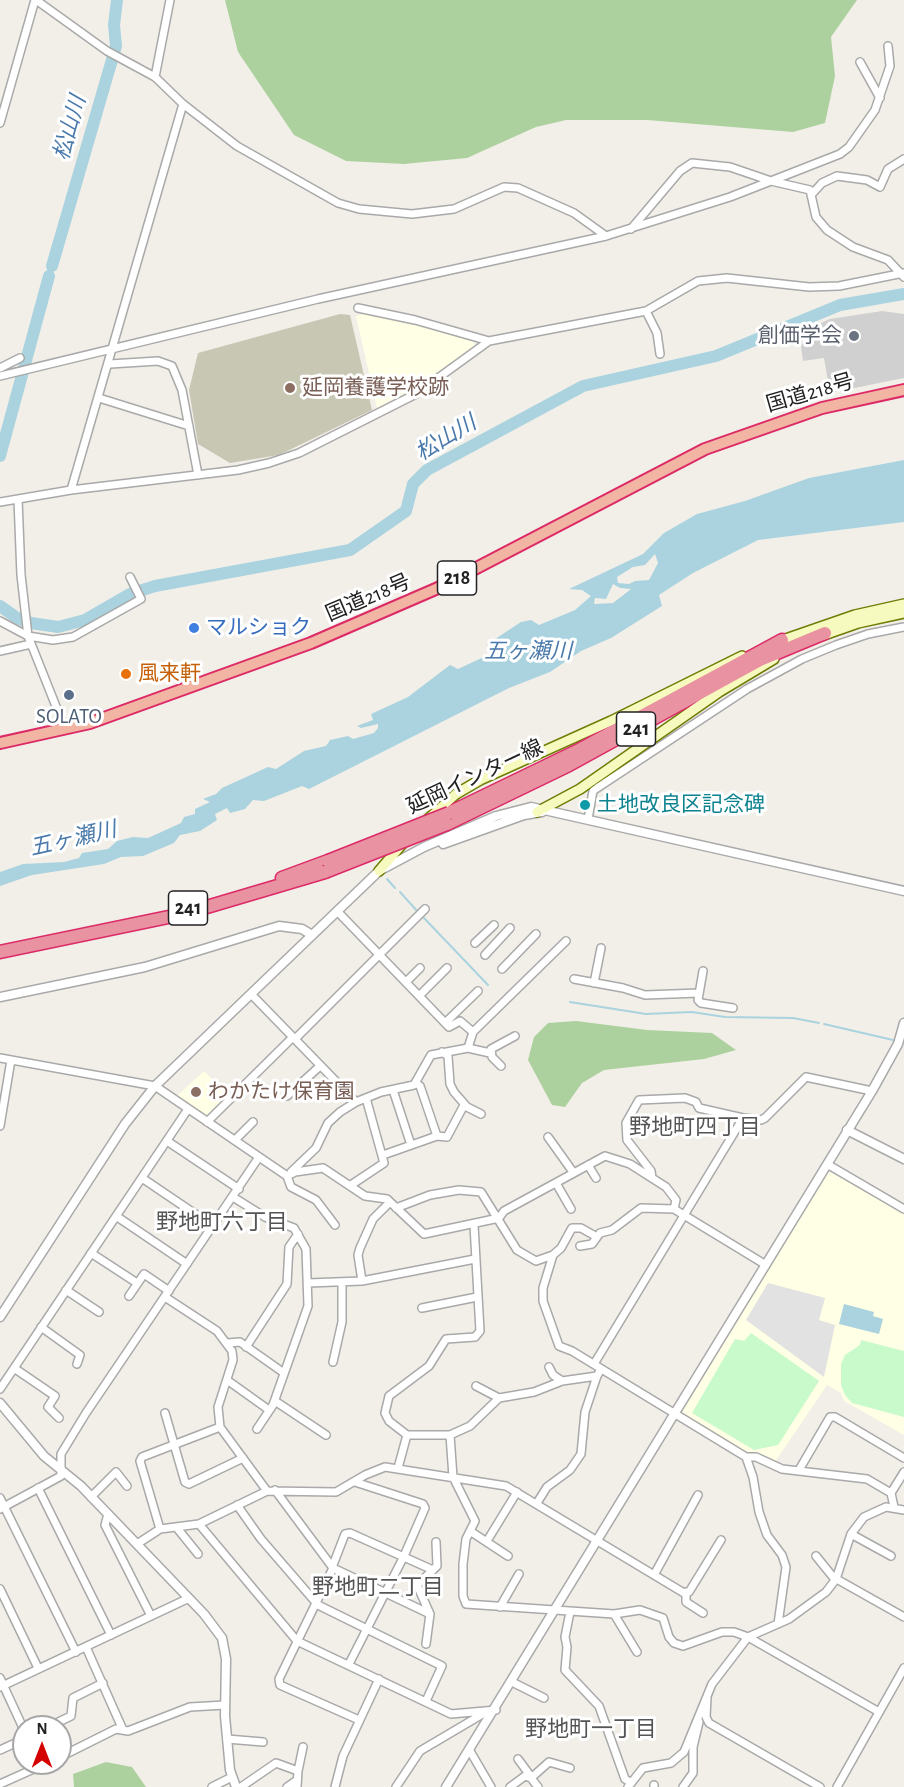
<!DOCTYPE html>
<meta charset="utf-8">
<style>
body{margin:0}
#map{position:relative;width:904px;height:1787px;overflow:hidden;background:#f2efe9;font-family:"Alegreya Sans",sans-serif}
canvas{display:block}
.north{position:absolute;left:12px;top:1715px;width:60px;height:60px;box-sizing:border-box;background:#fff;border:2px solid #a7a7a7;border-radius:50%;rotate:0deg;font-size:16px;font-weight:700;line-height:24px;text-align:center;color:#222}
.north::after{content:'';display:block;margin:auto;width:21px;height:27px;background:#d40000;clip-path:polygon(50% 0,100% 100%,50% 72%,0 100%)}
</style>
<div id="map">
<canvas width="904" height="1787"></canvas>
<div class="north">N</div>
</div>
<script>
const c = document.querySelector('canvas').getContext('2d');
c.lineJoin = 'round';
function fill(path, color) { c.fillStyle = color; c.fill(path, 'evenodd'); }
const toPath = rows => new Path2D(rows.map(r => 'M' + r).join(''));
function strokePath(path, color, width, dash) { c.strokeStyle = color; c.lineWidth = width; c.lineCap = dash ? 'butt' : 'round'; c.setLineDash(dash || []); c.stroke(path); }
function write(font, color, halo, rows, align = 'center') {
  c.font = font + ' "Alegreya Sans","Noto Sans JP",sans-serif'; c.lineWidth = 6; c.setLineDash([]); c.textBaseline = 'middle'; c.strokeStyle = halo; c.fillStyle = color; for (const [text, x, y, turn = 0] of rows) {
    c.save(); c.translate(x, y); c.rotate((+turn || 0) * Math.PI / 180); c.textAlign = isNaN(turn) ? turn : align; if (halo) c.strokeText(text, 0, 0); c.fillText(text, 0, 0); c.restore();
  }
}
const education = toPath([
 [368,313,418,324,474,341,475,348,436,375,377,408,356,316],
 [204,1071,227,1095,205,1117,176,1097],
 [828,1171,904,1214,904,1435,844,1401,841,1393,827,1385,775,1462,751,1452,745,1452,681,1414]
]);
const religious = toPath([
 [882,311,904,314,904,378,830,393,824,358,803,361,799,332,830,319]
]);
const construction = toPath([
 [340,314,350,315,372,410,279,455,230,463,198,444,189,390,198,353]
]);
const forest = toPath([
 [225,0,857,0,831,37,835,76,825,123,793,132,647,120,566,120,536,127,467,158,404,164,346,161,294,135,238,52],
 [576,1021,647,1030,712,1033,736,1050,704,1059,604,1070,582,1083,565,1107,552,1105,528,1060,534,1037,548,1023],
 [106,1762,132,1767,146,1787,74,1787,73,1774]
]);
const park = toPath([
 [751,1333,819,1381,778,1445,754,1450,692,1413,735,1339,744,1341],
 [861,1340,904,1351,904,1417,852,1403,845,1395,841,1385,841,1364,845,1355,860,1345]
]);
const parking = toPath([
 [768,1283,825,1298,819,1320,835,1325,824,1377,746,1320]
]);
const water = toPath([
 [904,460,904,522,758,540,693,573,659,595,662,606,611,638,581,651,550,672,509,688,309,789,302,786,264,801,253,800,245,809,230,813,227,808,215,814,217,820,200,831,180,835,174,843,143,856,121,857,104,864,32,875,0,886,0,872,23,864,64,862,79,858,82,853,108,849,117,841,133,837,148,838,181,823,184,817,195,814,195,809,210,802,203,799,216,794,222,788,268,767,276,769,304,751,326,746,330,740,348,736,353,739,374,733,378,728,378,724,361,728,357,726,373,720,371,714,408,697,450,665,458,669,497,651,499,644,486,645,521,622,531,620,539,625,575,610,591,596,582,590,569,589,643,554,664,533,697,514,745,501,809,478],
 [655,554,658,563,649,580,635,581,629,584,618,583,617,577,633,567,645,565],
 [613,584,620,588,631,589,613,603,594,604,595,598,606,599],
 [844,1304,874,1312,873,1316,883,1319,879,1334,839,1324]
]);
const stream = toPath([
 [387,879,395,888],
 [400,892,418,912],
 [423,917,488,985],
 [570,1002,646,1014,692,1012,725,1017,793,1018,819,1023],
 [824,1024,893,1040]
]);
const river = toPath([
 [52,266,116,46,114,25,117,0],
 [0,456,49,276],
 [0,606,17,618,31,623,58,627,85,620,130,594,155,586,350,550,406,511,413,484,427,470,583,386,716,356,840,305,904,294]
]);
const minor = toPath([
 [36,0,107,51,155,77,183,104,237,146,338,203,359,209,412,214,454,209,504,187,518,188,574,213,606,236],
 [860,62,880,98],
 [155,77,170,0],
 [0,123,35,0],
 [812,194,822,183,837,176,867,180,880,187,888,169,904,159],
 [631,229,680,171,692,163,730,167,771,181,840,154,849,147,875,110,890,66,888,46],
 [358,308,415,320,489,341],
 [646,311,657,333,660,354],
 [110,364,158,361,172,366,182,390,198,475],
 [0,368,20,358],
 [0,376,318,299,606,236,730,197,771,181,810,190,816,217,827,230,853,247,888,260,904,277],
 [99,398,189,426],
 [71,490,183,104],
 [18,499,21,575,28,636,65,729],
 [0,502,71,490,238,470,269,463,299,453,416,394,489,341,646,311,698,281,727,278,809,287,839,286,904,273],
 [0,621,28,636,53,640,73,637,141,599,130,577],
 [0,651,31,644],
 [588,819,593,791,597,788,747,689,802,659,836,645,868,634,904,627],
 [337,911,449,1027,460,1021,473,1032,566,941],
 [475,943,494,925],
 [485,955,510,928],
 [502,969,536,934],
 [703,971,698,1000,701,1003,733,1008],
 [574,979,623,988,645,995,699,993],
 [406,982,420,968],
 [594,983,601,948],
 [251,994,356,1102],
 [419,996,447,968],
 [445,1023,478,991],
 [295,1039,425,909],
 [468,1048,473,1032],
 [442,1052,448,1056,450,1084,454,1092,467,1107,481,1114],
 [0,1058,155,1086,287,1176,291,1187,316,1200,335,1225],
 [501,1066,492,1057,491,1049,515,1036],
 [416,1083,420,1086,437,1136],
 [393,1090,411,1145],
 [287,1096,320,1066],
 [207,1122,293,1037],
 [0,1126,11,1060],
 [548,1137,573,1172],
 [235,1140,253,1122],
 [167,1141,239,1189],
 [383,1155,437,1136,447,1137,464,1105],
 [827,1164,904,1209],
 [588,1165,596,1178],
 [291,1172,316,1148,328,1123,340,1112,356,1102,381,1092,414,1085,431,1055,468,1048,490,1053],
 [287,1176,295,1172,323,1168,365,1196,387,1199,424,1234,499,1218,504,1211,605,1156,630,1164,666,1187,676,1200,674,1209],
 [142,1178,213,1226],
 [652,1178,651,1171,627,1140,626,1123,639,1100,685,1098,696,1102,699,1108,743,1118],
 [556,1183,571,1209],
 [351,1185,384,1163,366,1098],
 [233,1197,265,1217,294,1228,306,1249,308,1306,273,1405,257,1429],
 [396,1208,430,1195,459,1190,481,1192,517,1250,536,1261,553,1255,543,1288,543,1301,559,1346,572,1351,746,1457,753,1477,759,1512,767,1535,782,1555,786,1567,778,1624],
 [116,1216,187,1264],
 [580,1246,592,1244,600,1233,612,1230,641,1208,674,1209,766,1265],
 [91,1253,137,1283],
 [553,1255,561,1248,572,1228,581,1228,597,1237],
 [362,1281,358,1255,360,1248,373,1219,390,1202],
 [308,1283,362,1281,475,1259],
 [66,1290,99,1312],
 [129,1296,144,1274,169,1291],
 [165,1297,217,1331,232,1351,233,1360,218,1407,220,1427],
 [422,1308,477,1297],
 [41,1327,80,1355,77,1364],
 [228,1343,240,1342,284,1373],
 [246,1347,287,1284,289,1247,298,1234],
 [333,1362,342,1322,342,1282],
 [594,1364,743,1118,761,1120,765,1118,806,1077,872,1091],
 [549,1367,553,1375,562,1381],
 [14,1368,55,1396,48,1407,59,1418],
 [227,1380,269,1410],
 [476,1386,499,1398],
 [0,1389,188,1109],
 [275,1401,326,1435],
 [165,1413,185,1482,189,1484,243,1458],
 [407,1435,389,1421,385,1413,389,1396,429,1366,446,1339,475,1337,480,1331,474,1225],
 [450,1435,453,1477,475,1521,466,1539,463,1564,463,1596,466,1604,614,1614,640,1610,663,1618,669,1637,674,1643,683,1646,722,1632,734,1632,748,1637,879,1712],
 [746,1457,756,1457,782,1469,867,1479,891,1493,894,1507],
 [398,1468,407,1435,450,1435,470,1426,499,1398,534,1392,562,1381,597,1376,601,1369],
 [799,1470,830,1417,835,1417,904,1458],
 [38,1488,111,1635],
 [275,1490,333,1568,279,1679,280,1685,359,1720],
 [891,1493,904,1472],
 [91,1497,116,1472,127,1486],
 [0,1498,76,1652],
 [537,1503,547,1487,570,1470,581,1454,585,1412,597,1376],
 [237,1505,261,1539,318,1605,442,1666,426,1701],
 [0,1509,61,1476,61,1454,86,1413,259,1157],
 [108,1514,105,1525,151,1616],
 [199,1524,297,1641,451,1714,496,1710],
 [177,1528,198,1554],
 [160,1529,140,1461,142,1457,220,1427,267,1491],
 [470,1531,508,1556],
 [851,1534,891,1556],
 [487,1541,517,1492],
 [137,1544,160,1529,199,1524,267,1491,336,1492,365,1475,385,1467,506,1486,684,1593,689,1592,721,1540],
 [816,1556,833,1577,904,1617],
 [333,1565,345,1534,350,1533,433,1570],
 [333,1568,430,1614],
 [654,1575,698,1495],
 [0,1589,38,1668],
 [686,1592,686,1602,703,1613],
 [500,1607,519,1574],
 [570,1612,565,1637,567,1647,565,1670,599,1706,625,1779,630,1782],
 [614,1614,637,1652],
 [426,1644,430,1614,417,1585,437,1566,436,1542],
 [86,1647,123,1730],
 [349,1664,404,1556,425,1508,423,1504,355,1482],
 [0,1678,24,1730],
 [512,1682,544,1698],
 [0,1687,187,1599],
 [707,1698,706,1717,709,1723,820,1787],
 [48,1727,71,1716,73,1698,103,1683],
 [227,1739,263,1742],
 [0,1750,24,1739],
 [470,1751,491,1787],
 [60,1757,116,1729,128,1731,190,1707,225,1705],
 [518,1759,529,1774,528,1777],
 [298,1771,303,1747],
 [531,1778,538,1787],
 [0,1784,47,1763],
 [654,1785,654,1787],
 [212,1787,232,1777],
 [241,1787,276,1763,298,1771,297,1787],
 [287,1787,297,1780],
 [335,1787,343,1756,379,1679],
 [396,1787,420,1751,486,1712],
 [510,1787,525,1776,531,1778,549,1762,570,1768],
 [628,1787,643,1768,671,1763,684,1752,712,1684,748,1637,789,1619,826,1592,836,1579,851,1534,864,1517,886,1507,904,1510],
 [683,1787,693,1773,693,1747,699,1722],
 [837,1787,904,1668]
]);
const tertiary = toPath([
 [443,844,524,815,542,812],
 [0,997,145,967,279,926,302,929,312,935],
 [847,1130,904,1159],
 [0,1317,125,1124,155,1086,379,871,424,847,496,816,531,807,904,891],
 [0,1403,44,1456,81,1486,204,1614,222,1638,226,1659,225,1716,230,1770,236,1787],
 [446,1787,872,1091,898,1044,904,1023]
]);
const secondary = toPath([
 [821,636,858,623,904,613],
 [777,642,855,615,904,604],
 [537,812,580,789,719,692,774,659],
 [428,819,456,794,480,780,611,721,742,656],
 [379,871,403,843]
]);
const trunk = toPath([
 [0,743,90,723,311,643,438,588,705,449,822,408,904,390]
]);
const motorway = toPath([
 [449,813,577,751,782,640],
 [447,824,569,765,760,660,825,633],
 [282,878,328,861],
 [0,952,183,914,325,872]
]);
const motorwayBridge = toPath([
 [328,861,449,813],
 [325,872,447,824]
]);
const markers = [
 [854,336,6,"#6b7280"],
 [290,388,6,"#8d6e63"],
 [194,628,6,"#3f7fe0"],
 [126,674,6,"#e8710a"],
 [69,695,6,"#5c6f8a"],
 [585,805,6,"#0f9aa8"],
 [196,1092,6,"#8d6e63"]
];
const shields = [
 [457,578,39],
 [636,729,39],
 [188,908,39]
];
const shieldNames = [
 ["218",457,578],
 ["241",636,729],
 ["241",188,908]
];
const worshipNames = [
 ["創価学会",842,336]
];
const educationNames = [
 ["延岡養護学校跡",302,388],
 ["わかたけ保育園",208,1092]
];
const streetNames = [
 ["国道218号",810,393,-16],
 ["国道218号",368,598,-23],
 ["延岡インター線",475,777,-25]
];
const shopNames = [
 ["マルショク",206,628]
];
const foodNames = [
 ["風来軒",138,674]
];
const serviceNames = [
 ["SOLATO",69,717]
];
const cultureNames = [
 ["土地改良区記念碑",597,805]
];
const waterNames = [
 ["松山川",70,128,-74],
 ["松山川",446,438,-31],
 ["五ヶ瀬川",528,651],
 ["五ヶ瀬川",73,839,-13]
];
const neighbourhoodNames = [
 ["野地町四丁目",695,1127],
 ["野地町六丁目",222,1222],
 ["野地町二丁目",378,1587],
 ["野地町一丁目",591,1729]
];
fill(education, '#ffffe5');
fill(religious, '#d0d0d0');
fill(construction, '#c7c7b4');
fill(forest, '#add19e');
fill(park, '#c8facc');
fill(parking, '#e2e2e2');
fill(water, '#aad3df');
strokePath(stream, '#aad3df', 2);
strokePath(river, '#aad3df', 12);
strokePath(minor, '#a9a9a9', 10);
strokePath(tertiary, '#a9a9a9', 11);
strokePath(secondary, '#707d05', 12);
strokePath(trunk, '#dc2a67', 14);
strokePath(motorway, '#dc2a67', 15);
strokePath(minor, '#fff', 7);
strokePath(tertiary, '#fff', 8);
strokePath(secondary, '#f7fabf', 9);
strokePath(trunk, '#f2b4a3', 10);
strokePath(motorway, '#e892a2', 12);
strokePath(motorwayBridge, '#dc2a67', 15, []);
strokePath(motorwayBridge, '#e892a2', 12);
for (const [x, y, r, color] of markers) { const dot = new Path2D(); dot.arc(x, y, r, 0, 2 * Math.PI); c.fillStyle = color; c.fill(dot); strokePath(dot, '#fff', 2); }
for (const [x, y, w] of shields) { const box = new Path2D(); box.roundRect(x - w / 2, y - 17, w, 34, 4.5); c.fillStyle = '#fff'; c.fill(box); strokePath(box, '#222', 1.5); }
write('bold 20px', '#222', null, shieldNames);
write('21px', '#5b616d', '#fff', worshipNames, 'right');
write('21px', '#785e54', '#fff', educationNames, 'left');
write('21px', '#222', '#fff', streetNames);
write('21px', '#366cbe', '#fff', shopNames, 'left');
write('21px', '#c56008', '#fff', foodNames, 'left');
write('21px', '#4e5e75', '#fff', serviceNames);
write('21px', '#0d838f', '#fff', cultureNames, 'left');
write('italic 22px', '#4a7aab', '#fff', waterNames);
write('22px', '#555', '#fff', neighbourhoodNames);
</script>
